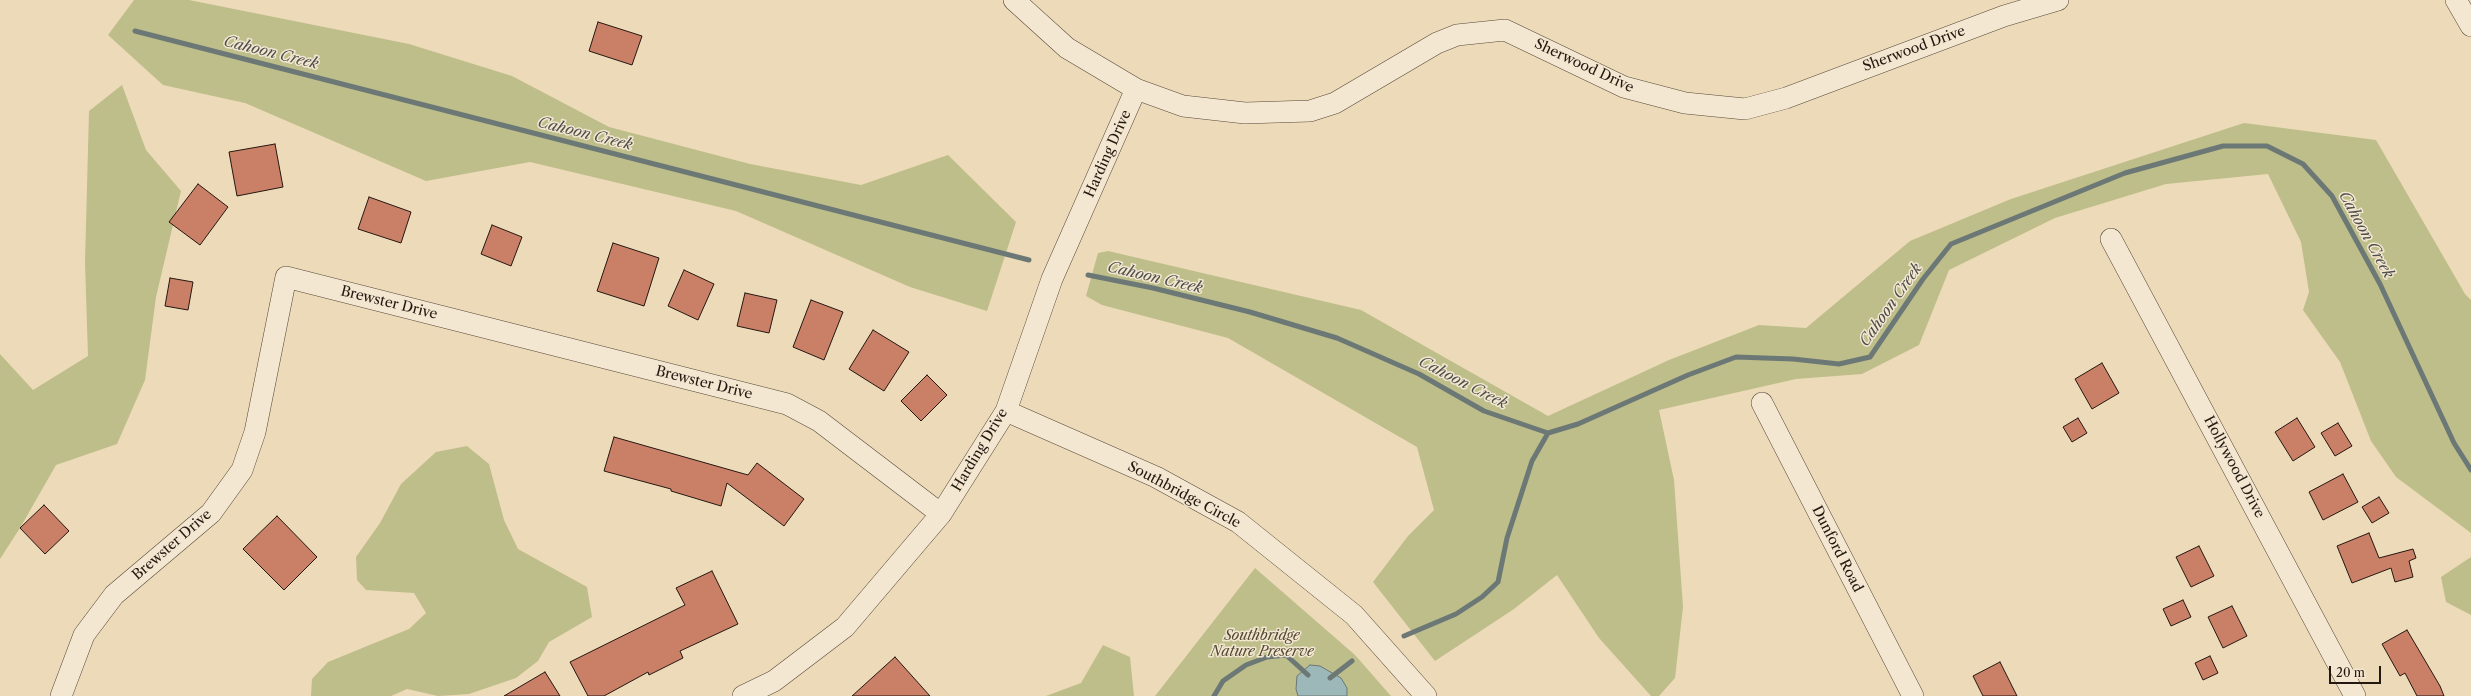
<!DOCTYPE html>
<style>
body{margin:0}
#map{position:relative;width:2471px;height:696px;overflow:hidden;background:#eddab8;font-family:"Libre Caslon Text",serif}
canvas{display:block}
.scale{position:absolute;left:2329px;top:666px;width:52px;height:18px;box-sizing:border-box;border:2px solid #241710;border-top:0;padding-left:5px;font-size:12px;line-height:14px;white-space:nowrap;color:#241710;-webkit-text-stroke:3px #f3e7d1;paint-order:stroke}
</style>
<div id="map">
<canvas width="2471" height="696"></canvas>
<div class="scale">20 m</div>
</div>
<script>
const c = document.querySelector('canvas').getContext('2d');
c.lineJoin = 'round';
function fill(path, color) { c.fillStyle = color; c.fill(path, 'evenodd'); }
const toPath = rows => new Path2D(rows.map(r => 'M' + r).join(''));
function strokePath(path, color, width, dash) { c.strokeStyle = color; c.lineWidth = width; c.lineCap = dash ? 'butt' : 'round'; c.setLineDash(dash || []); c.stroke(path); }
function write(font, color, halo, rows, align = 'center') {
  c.font = font + ' "Libre Caslon Text",serif'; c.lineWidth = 3; c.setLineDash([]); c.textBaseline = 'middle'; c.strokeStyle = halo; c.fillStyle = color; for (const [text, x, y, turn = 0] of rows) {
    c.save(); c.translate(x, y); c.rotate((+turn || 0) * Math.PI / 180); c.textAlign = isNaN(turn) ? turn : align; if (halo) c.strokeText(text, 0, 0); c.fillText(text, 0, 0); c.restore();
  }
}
const green = toPath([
 [134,0,189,0,409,44,512,76,609,127,750,164,861,185,948,155,1016,222,987,311,910,287,736,211,530,162,426,181,245,103,163,85,108,35],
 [122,85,146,150,181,191,156,297,145,380,117,444,56,465,20,528,0,559,0,354,33,390,88,356,85,263,89,111],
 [2244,123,2376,140,2465,294,2471,300,2471,533,2396,477,2371,441,2340,362,2303,310,2309,292,2301,242,2268,174,2166,184,2055,218,1949,270,1919,345,1862,374,1796,379,1659,410,1674,480,1683,607,1675,678,1659,696,1651,696,1599,638,1557,575,1514,609,1435,661,1373,582,1408,536,1434,510,1417,447,1228,338,1102,305,1086,296,1098,253,1108,251,1361,310,1548,416,1669,360,1759,325,1806,328,1910,241,2011,199],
 [467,446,489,464,504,520,518,549,587,587,592,617,549,642,538,661,516,678,469,694,438,696,407,689,391,696,311,696,312,679,328,662,409,629,426,613,414,593,366,590,357,580,356,557,380,523,401,484,436,452],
 [2471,557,2471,615,2446,602,2441,577],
 [1255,568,1355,655,1391,696,1155,696],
 [1103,645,1130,657,1134,696,1046,696,1081,683]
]);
const water = toPath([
 [1310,665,1320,666,1341,678,1347,688,1347,696,1298,696,1296,689,1297,676,1310,665]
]);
const stream = toPath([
 [135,31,1029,260],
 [1088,275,1153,288,1250,312,1337,338,1419,374,1484,411,1548,433,1578,424,1688,375,1736,357,1793,359,1839,364,1870,357,1923,279,1951,244,2125,173,2223,146,2267,146,2303,164,2332,196,2380,284,2454,443,2471,470],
 [1404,636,1456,614,1482,597,1498,582,1507,538,1532,461,1548,433],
 [1330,678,1352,661],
 [1214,696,1223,681,1246,665,1267,657,1286,655,1308,675]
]);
const building = toPath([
 [598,22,642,36,632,65,589,51,598,22],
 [275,144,283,187,237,196,229,152,275,144],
 [198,184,228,207,200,245,169,222,198,184],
 [369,197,411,212,401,243,358,229,369,197],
 [492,225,522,237,511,266,481,254,492,225],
 [613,243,659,258,644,306,597,291,613,243],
 [684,270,714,284,698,320,668,306,684,270],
 [170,278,193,282,188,310,165,306,170,278],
 [745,293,777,300,769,333,737,326,745,293],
 [811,300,843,312,824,360,793,347,811,300],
 [873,330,909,352,884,391,849,369,873,330],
 [2102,363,2119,393,2092,409,2075,379,2102,363],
 [927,375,947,395,921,421,901,401,927,375],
 [2078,418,2087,433,2072,442,2063,427,2078,418],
 [2297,418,2315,447,2293,461,2275,432,2297,418],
 [2338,423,2352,446,2335,456,2321,433,2338,423],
 [614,437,748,475,757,463,804,499,784,526,727,483,721,506,671,491,671,489,604,471,614,437],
 [2343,474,2358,502,2323,520,2309,492,2343,474],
 [2379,497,2389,513,2372,523,2362,507,2379,497],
 [44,505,69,531,45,554,20,528,44,505],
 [277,516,317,557,284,590,243,549,277,516],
 [2369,533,2379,558,2413,549,2416,558,2409,561,2413,577,2395,582,2391,568,2352,583,2337,546,2369,533],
 [2199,546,2214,576,2191,587,2176,557,2199,546],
 [712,571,738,624,680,651,683,658,649,675,648,672,604,696,588,696,570,662,685,605,676,588,712,571],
 [2183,600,2191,617,2171,626,2163,609,2183,600],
 [2232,606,2247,636,2223,648,2208,617,2232,606],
 [2407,630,2440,686,2444,696,2417,696,2405,673,2400,676,2382,644,2407,630],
 [2210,656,2218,673,2203,680,2195,663,2210,656],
 [895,657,930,696,852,696,895,657],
 [2000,662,2017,696,1983,696,1973,676,2000,662],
 [545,672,560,696,504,696,545,672]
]);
const minor = toPath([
 [1014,0,1067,48,1136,89,1183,106,1245,113,1310,111,1335,103,1437,43,1457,35,1505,30,1624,87,1685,103,1745,109,1786,98,2004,16,2058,0],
 [2456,0,2471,26],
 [2111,239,2355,696],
 [1762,403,1913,696],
 [1006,411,1156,477,1238,522,1354,615,1426,696],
 [61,696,84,635,114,595,211,513,242,470,255,432,286,277,787,404,819,421,941,514],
 [743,696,774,681,845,627,941,514,1006,411,1052,279,1136,89]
]);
const streetNames = [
 ["Sherwood Drive",1914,49,-20],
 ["Sherwood Drive",1584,66,25],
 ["Harding Drive",1108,154,-66],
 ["Brewster Drive",389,303,14],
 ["Brewster Drive",704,383,14],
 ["Harding Drive",980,450,-59],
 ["Hollywood Drive",2234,467,62],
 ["Southbridge Circle",1184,495,28],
 ["Brewster Drive",172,545,-41],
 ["Dunford Road",1837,549,63]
];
const parkNames = [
 ["Southbridge",1262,636],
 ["Nature Preserve",1262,652]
];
const waterNames = [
 ["Cahoon Creek",271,53,14],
 ["Cahoon Creek",585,134,14],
 ["Cahoon Creek",2366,235,61],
 ["Cahoon Creek",1155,278,13],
 ["Cahoon Creek",1891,305,-55],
 ["Cahoon Creek",1463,383,27]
];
fill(green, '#bebe8a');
fill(water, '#9cb8b8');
strokePath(water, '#6c7875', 1);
strokePath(stream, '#6c7875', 5);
fill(building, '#ca7f67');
strokePath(building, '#241710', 1);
strokePath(minor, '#56483a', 22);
strokePath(minor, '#f3e7d1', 21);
write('14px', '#241710', '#f3e7d1', streetNames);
write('italic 14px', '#524935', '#f3e7d1', parkNames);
write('italic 15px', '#4e4f4b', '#f3e7d1', waterNames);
</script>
